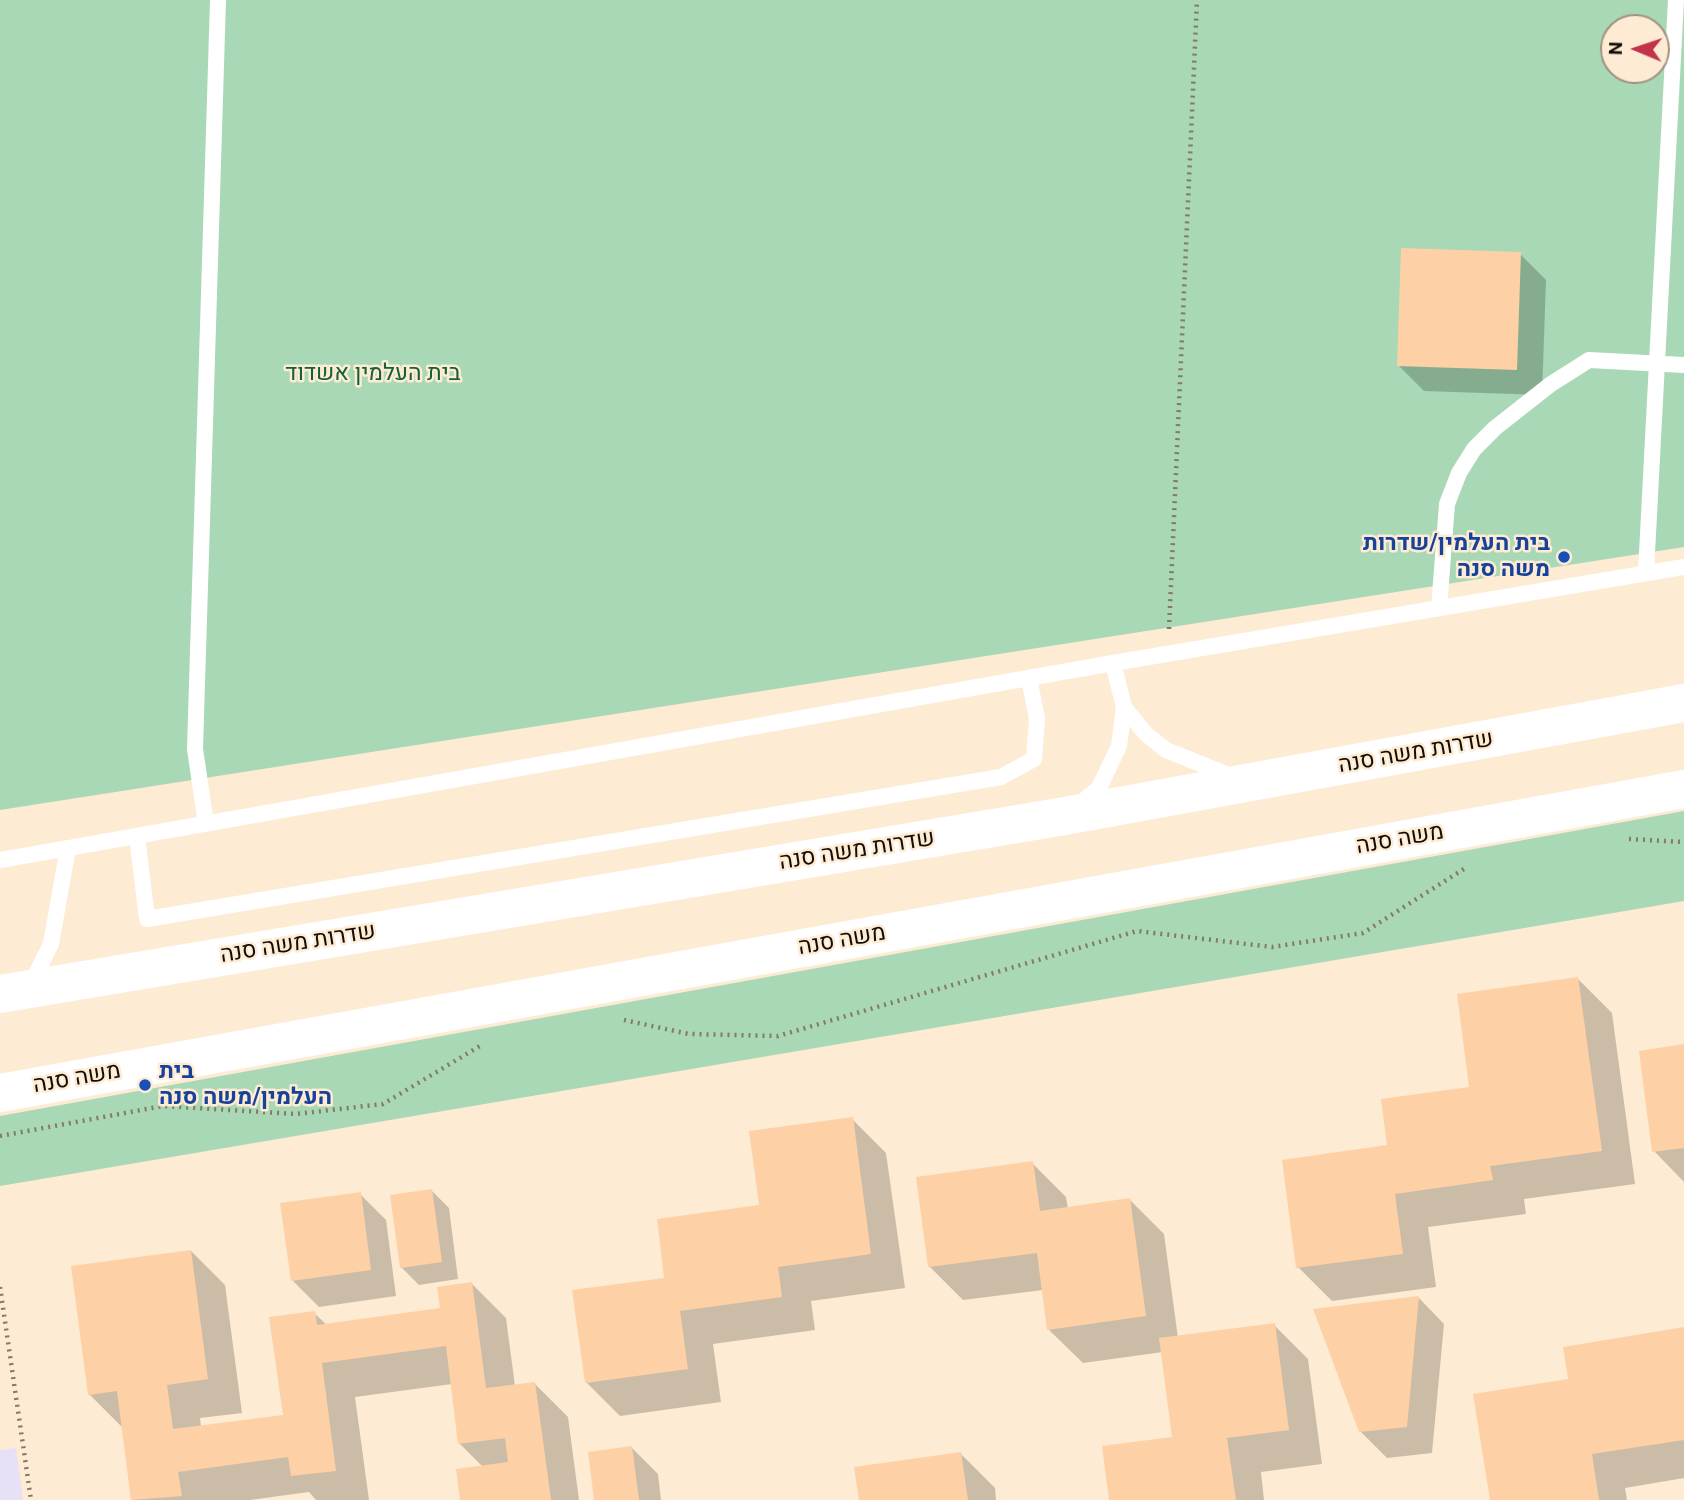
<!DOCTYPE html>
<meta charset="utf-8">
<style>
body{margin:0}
#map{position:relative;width:1684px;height:1500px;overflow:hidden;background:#feebd3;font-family:Roboto,sans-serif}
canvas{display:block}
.north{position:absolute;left:1600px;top:14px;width:70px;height:70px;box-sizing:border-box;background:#feebd3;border:2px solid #a09281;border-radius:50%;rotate:272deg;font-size:19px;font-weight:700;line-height:28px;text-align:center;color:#130d05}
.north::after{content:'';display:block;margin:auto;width:24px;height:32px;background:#c3334c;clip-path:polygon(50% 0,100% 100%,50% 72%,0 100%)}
</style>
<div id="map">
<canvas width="1684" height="1500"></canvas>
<div class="north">N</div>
</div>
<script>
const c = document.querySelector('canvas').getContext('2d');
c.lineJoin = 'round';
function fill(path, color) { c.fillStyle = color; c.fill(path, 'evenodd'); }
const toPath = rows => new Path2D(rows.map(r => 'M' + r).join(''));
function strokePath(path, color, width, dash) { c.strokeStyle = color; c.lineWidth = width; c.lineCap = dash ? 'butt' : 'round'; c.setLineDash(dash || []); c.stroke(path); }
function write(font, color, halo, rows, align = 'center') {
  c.font = font + ' Roboto,Heebo,sans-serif'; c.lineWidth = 5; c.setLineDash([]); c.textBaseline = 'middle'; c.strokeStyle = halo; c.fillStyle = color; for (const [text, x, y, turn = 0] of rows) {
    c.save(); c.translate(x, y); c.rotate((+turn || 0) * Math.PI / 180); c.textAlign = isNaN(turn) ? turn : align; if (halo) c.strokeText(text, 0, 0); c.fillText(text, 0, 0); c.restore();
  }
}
const education = toPath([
 [16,1448,23,1500,0,1500,0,1450]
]);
const green = toPath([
 [0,0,1684,0,1684,547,0,810],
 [1614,28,1656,28,1656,70,1614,70],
 [1684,811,1684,901,0,1186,0,1116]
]);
const shadow = toPath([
 [1520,254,1546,280,1542,395,1424,391,1398,365],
 [1578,979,1612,1013,1635,1184,1524,1199,1526,1214,1428,1227,1436,1287,1332,1301,1298,1267,1389,1147,1471,1088],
 [1684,1046,1684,1182,1654,1151],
 [852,1119,886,1153,905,1288,811,1301,815,1330,713,1344,721,1402,620,1416,586,1382,666,1279,761,1207],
 [1032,1163,1066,1197,1068,1209,1130,1200,1164,1234,1178,1338,1274,1325,1308,1359,1322,1464,1261,1472,1264,1500,1111,1500,1174,1438,1163,1352,1083,1363,1048,1329,1043,1290,963,1300,929,1266],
 [432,1191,449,1208,458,1279,419,1285,401,1267],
 [360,1194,386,1220,396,1296,319,1307,293,1281],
 [191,1251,225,1285,242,1413,200,1418,201,1427,285,1416,314,1313,327,1325,442,1310,472,1284,506,1318,515,1386,534,1383,568,1417,579,1500,462,1500,483,1467,460,1444,452,1384,355,1397,369,1500,316,1500,309,1492,250,1500,133,1500,123,1428,90,1395],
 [1419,1298,1444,1324,1432,1453,1387,1458,1360,1431],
 [1684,1330,1684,1478,1625,1488,1627,1500,1492,1500,1570,1380],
 [632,1448,658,1474,661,1500,596,1500],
 [961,1454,995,1488,996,1500,861,1500]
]);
const building = toPath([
 [1401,248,1521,252,1517,370,1397,366],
 [1578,977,1602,1151,1490,1166,1493,1180,1395,1194,1403,1254,1296,1268,1282,1160,1387,1145,1381,1099,1469,1087,1457,994],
 [1684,1044,1684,1148,1652,1152,1639,1051],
 [853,1117,871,1254,778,1267,782,1297,680,1311,688,1369,585,1383,572,1290,664,1278,657,1219,759,1205,749,1131],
 [1033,1161,1040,1211,1130,1198,1146,1316,1047,1330,1037,1253,928,1267,916,1177],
 [432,1189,442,1262,400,1268,390,1195],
 [361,1192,371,1270,291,1281,280,1203],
 [191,1250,208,1379,167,1385,173,1429,283,1415,269,1317,315,1311,317,1325,440,1308,437,1287,472,1282,486,1388,535,1382,551,1500,460,1500,456,1469,508,1462,505,1438,458,1444,446,1346,322,1363,336,1471,291,1476,288,1457,178,1472,182,1496,131,1500,117,1391,88,1395,71,1266],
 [1419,1296,1407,1427,1359,1432,1313,1309],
 [1275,1323,1289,1430,1227,1438,1236,1500,1109,1500,1102,1446,1172,1437,1159,1338],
 [1684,1327,1684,1440,1592,1454,1599,1500,1490,1500,1473,1394,1568,1379,1563,1347],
 [632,1446,639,1500,594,1500,588,1452],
 [961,1452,968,1500,859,1500,854,1467]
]);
const path = toPath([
 [1169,629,1197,0],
 [1629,839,1684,842],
 [624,1020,689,1034,778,1036,1137,931,1272,947,1363,933,1467,867],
 [0,1136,163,1106,296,1114,383,1104,480,1046],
 [0,1287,31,1500]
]);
const service = toPath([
 [1646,572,1676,0],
 [1439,608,1447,504,1459,473,1474,449,1495,428,1551,384,1589,360,1684,365],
 [1124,707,1146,734,1166,750,1231,776],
 [1081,803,1099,788,1119,746,1124,707,1113,663],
 [206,824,195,749,218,0],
 [137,836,147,919,1001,777,1034,759,1037,719,1029,678],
 [0,860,1113,663,1684,567],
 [30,986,51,944,68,848]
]);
const secondary = toPath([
 [0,994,1065,816,1684,703],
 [0,1093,1684,789]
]);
const markers = [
 [1564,557,7,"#1a4fb4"],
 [145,1085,7,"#1a4fb4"]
];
const parkNames = [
 ["בית העלמין אשדוד",373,374]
];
const transitNames = [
 ["בית העלמין/שדרות",1550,544],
 ["משה סנה",1550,570],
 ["בית",159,1072,"left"],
 ["העלמין/משה סנה",159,1098,"left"]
];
const streetNames = [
 ["שדרות משה סנה",1416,753,-10],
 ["משה סנה",1400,840,-10],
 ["שדרות משה סנה",857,851,-9],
 ["משה סנה",842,941,-10],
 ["שדרות משה סנה",298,944,-9],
 ["משה סנה",77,1079,-10]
];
fill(education, '#e8e0f5');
fill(green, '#a8d8b5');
fill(shadow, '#0003');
fill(building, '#fed0a5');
strokePath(path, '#857969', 4.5, [2, 5]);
strokePath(service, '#fff', 16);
strokePath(secondary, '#fff', 38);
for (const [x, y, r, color] of markers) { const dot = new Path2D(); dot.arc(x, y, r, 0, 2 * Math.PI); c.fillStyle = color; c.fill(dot); strokePath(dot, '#feebd3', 2.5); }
write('23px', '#146135', '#feebd3', parkNames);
write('bold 23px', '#164399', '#feebd3', transitNames, 'right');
write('23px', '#130d05', '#feebd3', streetNames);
</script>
